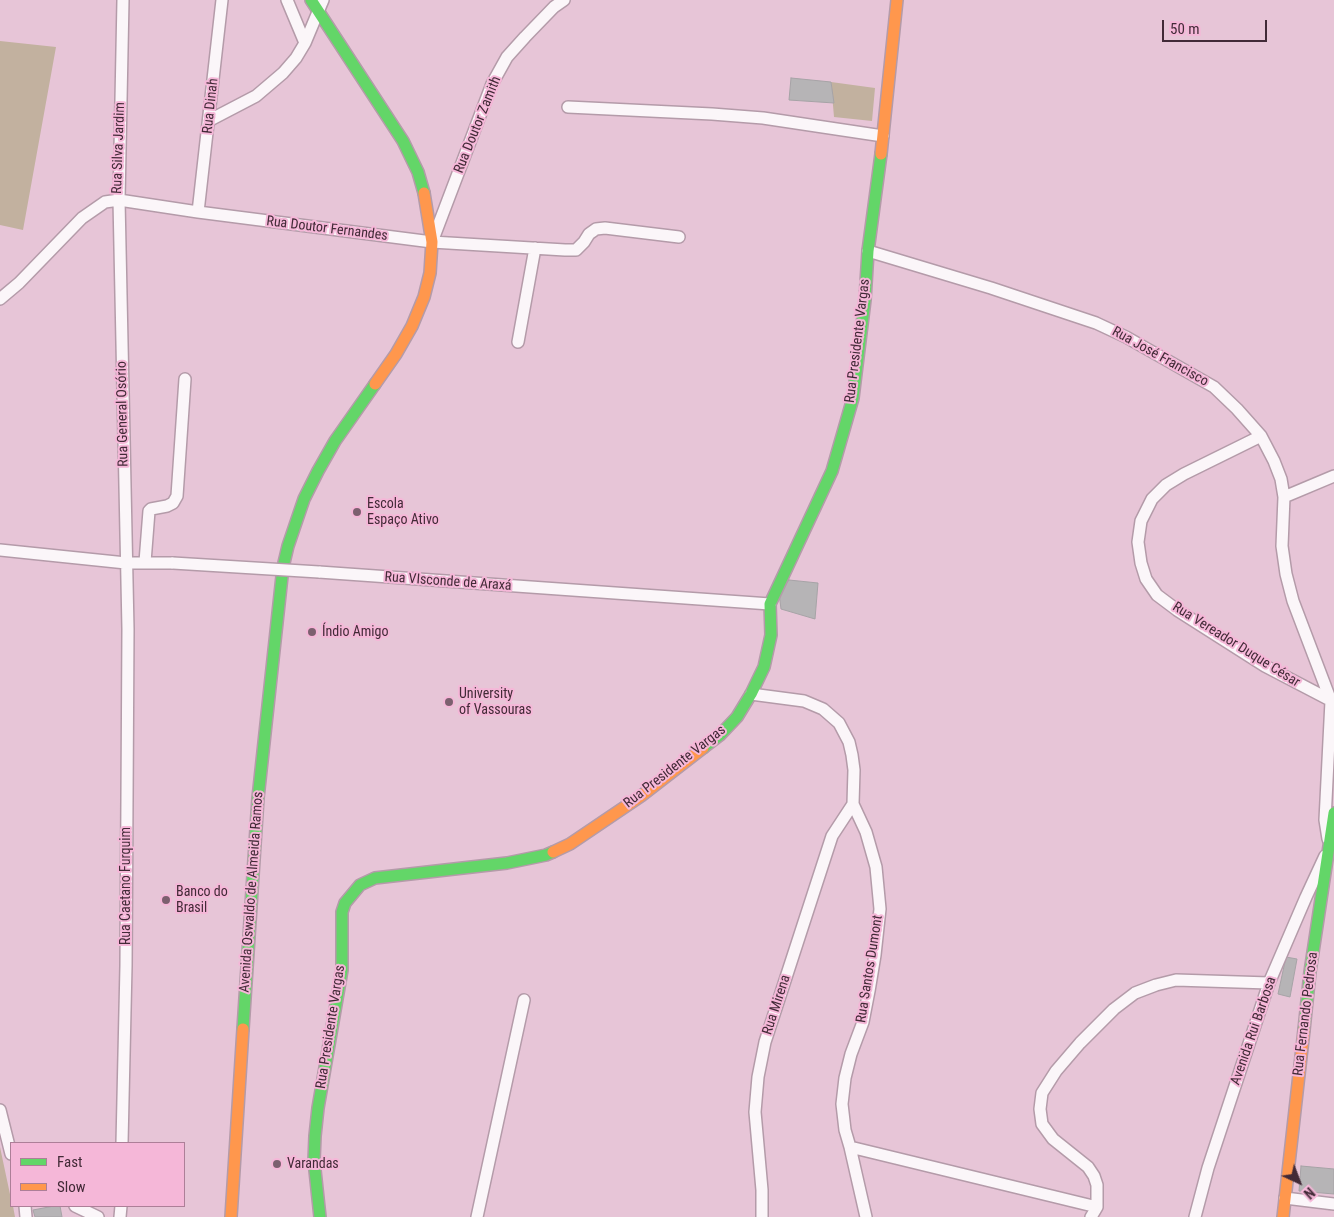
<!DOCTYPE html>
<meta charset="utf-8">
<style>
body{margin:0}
#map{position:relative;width:1334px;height:1217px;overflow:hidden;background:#e7c5d7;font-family:"Roboto Condensed",sans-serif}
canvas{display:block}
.legend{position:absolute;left:10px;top:1142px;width:175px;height:65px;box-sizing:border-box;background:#f5b7d8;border:1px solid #ad7f98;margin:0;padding:6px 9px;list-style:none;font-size:15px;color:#422a37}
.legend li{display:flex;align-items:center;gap:10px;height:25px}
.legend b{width:25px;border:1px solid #ad7f98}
.north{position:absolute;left:1274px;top:1157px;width:50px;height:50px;-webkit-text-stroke:4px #f5b7d8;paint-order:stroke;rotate:137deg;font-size:14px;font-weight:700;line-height:20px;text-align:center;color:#422a37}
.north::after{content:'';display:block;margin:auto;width:18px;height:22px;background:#422a37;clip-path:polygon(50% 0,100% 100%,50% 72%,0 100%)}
.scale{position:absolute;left:1162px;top:20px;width:105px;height:22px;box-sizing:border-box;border:2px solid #422a37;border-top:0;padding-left:6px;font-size:15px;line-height:18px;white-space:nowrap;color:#422a37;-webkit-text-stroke:4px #f5b7d8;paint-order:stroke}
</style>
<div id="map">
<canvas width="1334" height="1217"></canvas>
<ul class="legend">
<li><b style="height:6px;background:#63d668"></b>Fast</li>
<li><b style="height:6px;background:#ff974d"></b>Slow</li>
</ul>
<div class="north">N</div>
<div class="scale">50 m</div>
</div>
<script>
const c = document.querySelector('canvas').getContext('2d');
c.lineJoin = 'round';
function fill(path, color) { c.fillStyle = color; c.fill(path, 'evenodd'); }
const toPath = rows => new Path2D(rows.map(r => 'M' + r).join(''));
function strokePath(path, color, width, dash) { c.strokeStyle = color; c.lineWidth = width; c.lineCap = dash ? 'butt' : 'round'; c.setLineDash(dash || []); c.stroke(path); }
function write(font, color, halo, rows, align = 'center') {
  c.font = font + ' "Roboto Condensed",sans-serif'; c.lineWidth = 4; c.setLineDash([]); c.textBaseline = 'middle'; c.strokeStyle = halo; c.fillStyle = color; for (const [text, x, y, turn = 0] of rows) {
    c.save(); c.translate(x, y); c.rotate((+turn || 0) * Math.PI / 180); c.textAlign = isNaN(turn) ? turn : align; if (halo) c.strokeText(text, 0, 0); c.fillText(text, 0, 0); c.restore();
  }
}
const green = toPath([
 [0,41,56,47,23,230,0,225],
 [831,82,875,88,872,121,834,117],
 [0,1147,11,1199,11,1206,13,1206,15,1217,0,1217]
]);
const building = toPath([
 [791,78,831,82,834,103,789,100,791,78],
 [789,580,818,583,815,619,781,609,779,593,789,580],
 [1286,957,1297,959,1290,997,1278,994,1286,957],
 [1301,1166,1334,1169,1334,1194,1299,1191,1301,1166],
 [54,1206,60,1206,62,1217,35,1217,33,1210,54,1206]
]);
const street = toPath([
 [287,0,305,43],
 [568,107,712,114,763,118,883,136],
 [210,120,256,96,283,73,296,58,305,43,323,0],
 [198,212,222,0],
 [432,242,492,84,507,57,525,37,554,7,564,0],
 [868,251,991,288,1096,323,1126,337,1214,387,1237,409,1261,436,1274,461,1281,479,1284,497,1282,546,1286,574,1293,601,1331,701,1325,820,1328,839],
 [0,299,19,283,82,218,105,202,119,200,198,212,432,242,565,250,576,250,584,242,589,234,596,229,605,228,679,237],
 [518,342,535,248],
 [1261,436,1184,474,1166,485,1152,499,1141,521,1138,542,1141,563,1146,579,1157,595,1177,610,1265,666,1334,702],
 [1284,497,1334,476],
 [0,550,126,563,173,563],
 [145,562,149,511,151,509,167,506,173,503,177,496,185,379],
 [319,572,770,604],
 [751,694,804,701,823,709,839,723,849,742,852,755,854,770,853,804,866,832,876,867,880,909,875,955,869,991,863,1022,851,1054,845,1078,842,1104,845,1130,850,1147,866,1217],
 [0,1110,11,1154],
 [122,1143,126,966,128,629,119,200,123,0],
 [850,1147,1097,1207],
 [1285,1198,1334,1204],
 [25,1206,26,1217],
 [75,1206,98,1217],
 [120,1217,121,1206],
 [477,1217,524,1000],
 [762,1217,762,1190,755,1112,758,1077,765,1042,832,836,853,804],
 [1091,1217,1097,1207,1097,1185,1094,1176,1088,1167,1053,1139,1042,1124,1040,1109,1042,1093,1056,1071,1080,1043,1114,1009,1135,993,1156,985,1176,980,1269,983],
 [1195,1217,1208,1168,1269,983,1306,897,1325,856]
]);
const fast = toPath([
 [311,0,403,141,418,172,424,193],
 [703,748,720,735,737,717,751,694,764,667,771,635,770,604,832,471,853,398,865,300,868,251,881,154],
 [243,1029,258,798,283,567,288,546,304,499,318,471,335,441,375,384],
 [1304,1030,1310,972,1334,813],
 [320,1217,314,1161,315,1136,318,1108,342,970,342,912,345,903,360,885,375,878,507,863,546,855,553,852]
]);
const slow = toPath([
 [881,154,897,0],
 [375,384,396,354,412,326,424,297,430,273,432,242,424,193],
 [553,852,570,844,641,796,703,748],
 [231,1217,243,1029],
 [1283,1217,1304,1030]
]);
const streetBridge = toPath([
 [173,563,319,572]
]);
const markers = [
 [357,512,5,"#7c606f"],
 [312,632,5,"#7c606f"],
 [449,702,5,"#7c606f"],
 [166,900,5,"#7c606f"],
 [277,1164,5,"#7c606f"]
];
const streetNames = [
 ["Rua Dinah",211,106,-84],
 ["Rua Doutor Zamith",478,125,-68],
 ["Rua Silva Jardim",119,148,-88],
 ["Rua Doutor Fernandes",327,229,7],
 ["Rua Presidente Vargas",858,341,-83],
 ["Rua José Francisco",1160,357,29],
 ["Rua General Osório",123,414,-91],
 ["Rua VIsconde de Araxá",448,582,4],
 ["Rua Vereador Duque César",1236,645,32],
 ["Rua Presidente Vargas",675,767,-38],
 ["Rua Caetano Furquim",126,886,-90],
 ["Avenida Oswaldo de Almeida Ramos",252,892,-86],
 ["Rua Santos Dumont",870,969,-81],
 ["Rua Mirena",777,1005,-72],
 ["Rua Fernando Pedrosa",1306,1014,-83],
 ["Rua Presidente Vargas",331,1027,-81],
 ["Avenida Rui Barbosa",1254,1031,-71]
];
const poiNames = [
 ["Escola",367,504],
 ["Espaço Ativo",367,520],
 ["Índio Amigo",322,632],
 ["University",459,694],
 ["of Vassouras",459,710],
 ["Banco do",176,892],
 ["Brasil",176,908],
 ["Varandas",287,1164]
];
fill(green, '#c2b19f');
fill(building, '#b6b4b6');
strokePath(building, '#a6a3a6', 1);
strokePath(street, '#b49ba9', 14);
strokePath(fast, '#b49ba9', 14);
strokePath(slow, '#b49ba9', 14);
strokePath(street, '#fbf6f9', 11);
strokePath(fast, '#63d668', 11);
strokePath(slow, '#ff974d', 11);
strokePath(streetBridge, '#b49ba9', 14, []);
strokePath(streetBridge, '#fbf6f9', 11);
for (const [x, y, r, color] of markers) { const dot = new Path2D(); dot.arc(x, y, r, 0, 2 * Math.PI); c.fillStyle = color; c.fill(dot); strokePath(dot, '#f5b7d8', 2); }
write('14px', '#422a37', '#f5b7d8', streetNames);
write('14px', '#422a37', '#f5b7d8', poiNames, 'left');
</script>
